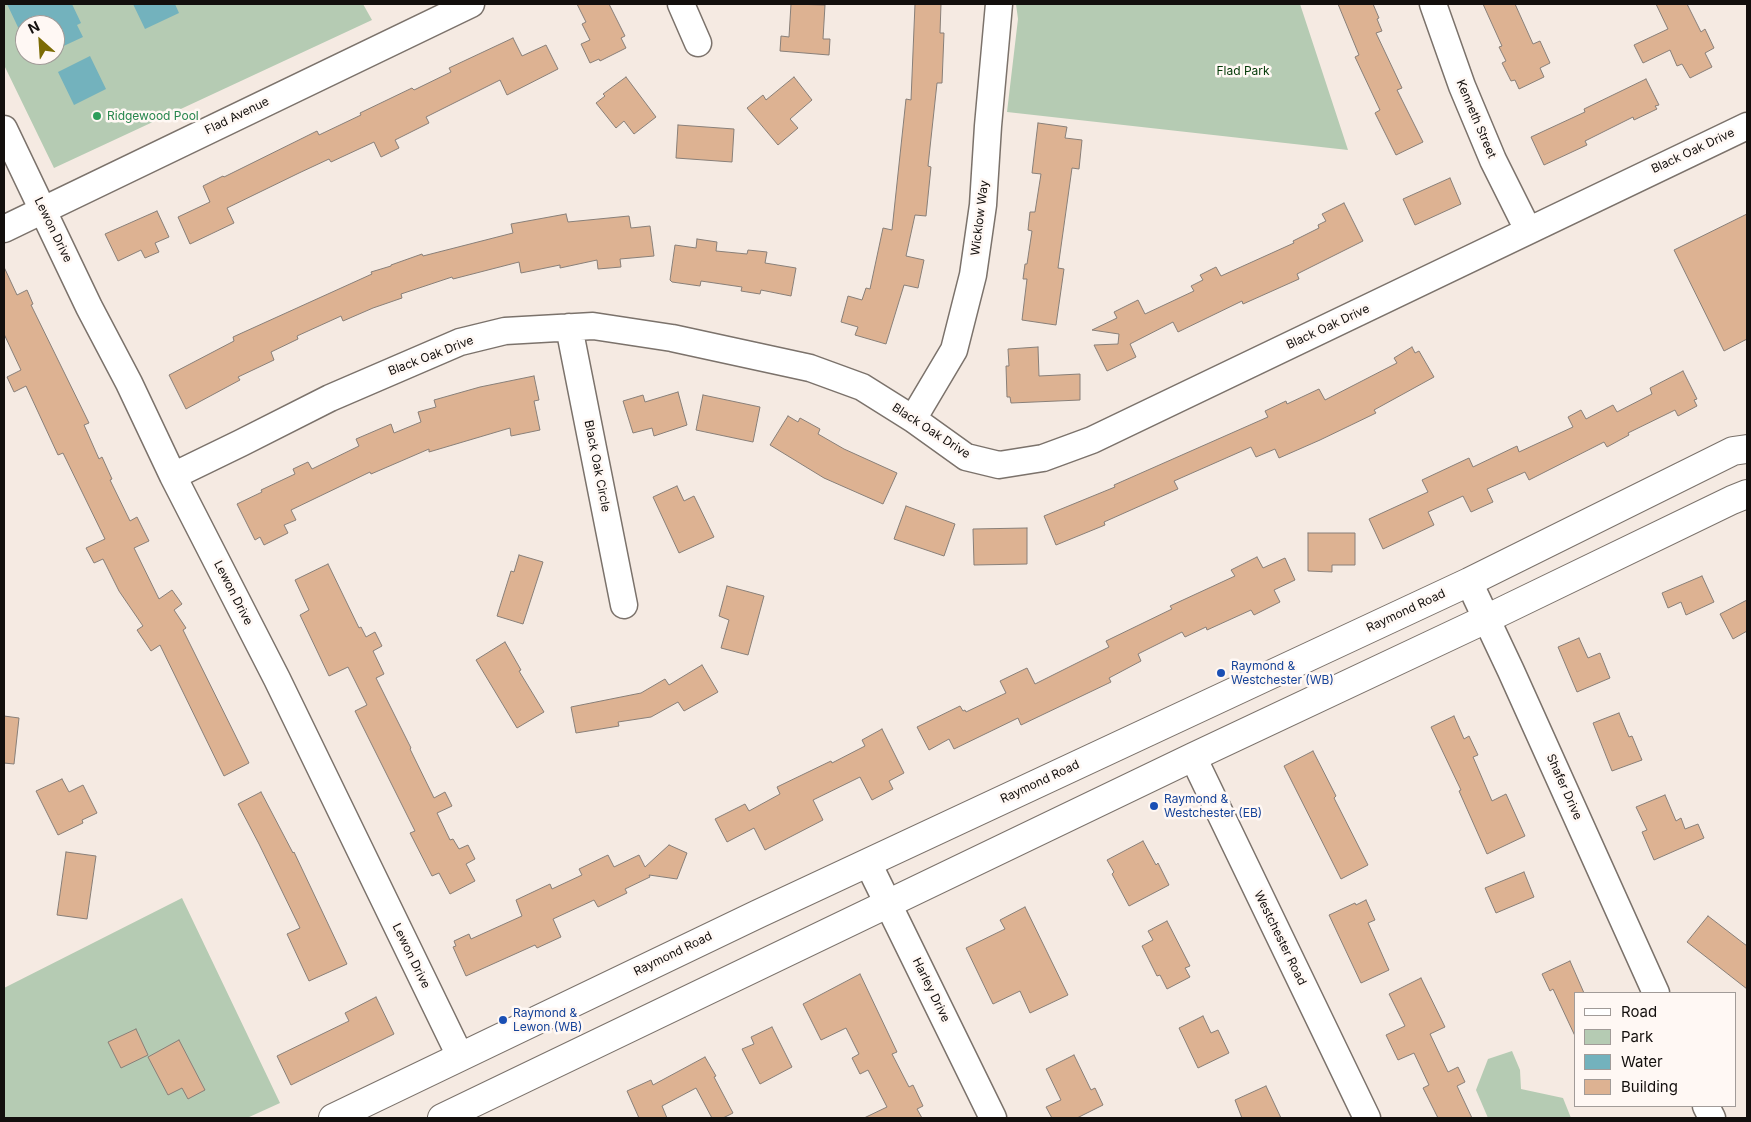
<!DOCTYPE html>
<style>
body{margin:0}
#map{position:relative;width:1751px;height:1122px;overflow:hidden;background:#f5eae2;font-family:Inter,sans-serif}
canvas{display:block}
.frame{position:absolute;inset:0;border:5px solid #130f0d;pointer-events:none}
.legend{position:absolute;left:1574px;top:992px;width:162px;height:115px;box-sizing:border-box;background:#fff8f4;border:1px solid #a19b98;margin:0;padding:6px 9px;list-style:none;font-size:15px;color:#130f0d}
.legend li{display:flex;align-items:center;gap:10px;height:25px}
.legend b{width:25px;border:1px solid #a19b98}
.north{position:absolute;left:15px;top:15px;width:50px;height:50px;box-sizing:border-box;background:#fff8f4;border:1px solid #a19b98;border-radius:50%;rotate:334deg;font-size:14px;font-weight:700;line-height:20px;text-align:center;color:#130f0d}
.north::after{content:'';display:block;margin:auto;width:18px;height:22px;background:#7c6b04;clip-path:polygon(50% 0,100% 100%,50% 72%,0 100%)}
</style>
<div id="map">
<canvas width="1751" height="1122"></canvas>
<div class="frame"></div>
<ul class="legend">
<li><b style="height:6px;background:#fff"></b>Road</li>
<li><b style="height:14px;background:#b5cbb3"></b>Park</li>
<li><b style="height:14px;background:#73b2bd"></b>Water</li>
<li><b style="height:14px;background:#ddb292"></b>Building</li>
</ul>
<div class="north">N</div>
</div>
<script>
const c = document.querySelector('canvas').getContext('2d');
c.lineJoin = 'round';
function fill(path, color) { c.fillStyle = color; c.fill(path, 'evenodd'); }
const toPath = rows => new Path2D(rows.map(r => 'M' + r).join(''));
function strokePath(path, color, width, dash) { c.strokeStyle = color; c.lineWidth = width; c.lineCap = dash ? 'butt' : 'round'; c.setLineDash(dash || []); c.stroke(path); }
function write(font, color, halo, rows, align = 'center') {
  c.font = font + ' Inter,sans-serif'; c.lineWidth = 5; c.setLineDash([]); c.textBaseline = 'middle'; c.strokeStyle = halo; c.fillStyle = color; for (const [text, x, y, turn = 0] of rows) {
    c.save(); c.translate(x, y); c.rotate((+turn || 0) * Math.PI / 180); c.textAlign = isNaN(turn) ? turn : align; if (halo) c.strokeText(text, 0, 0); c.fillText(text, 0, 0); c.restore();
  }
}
const green = toPath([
 [4,4,363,4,372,20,54,168,4,65],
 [25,25,55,25,55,55,25,55],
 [1016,4,1300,4,1348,150,1007,112,1018,19],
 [182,898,280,1103,247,1118,4,1118,4,988],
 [1512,1051,1520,1070,1521,1089,1563,1098,1571,1118,1488,1118,1476,1090,1488,1059]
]);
const water = toPath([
 [7,4,72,4,81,23,77,25,83,37,55,50,55,25,25,25,25,42],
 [133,4,175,4,179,13,145,29],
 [90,56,106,89,74,105,58,72]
]);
const building = toPath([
 [577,4,609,4,625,36,621,38,626,48,600,61,599,59,590,63,581,44,590,40,582,24,586,22,577,4],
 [791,4,825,5,823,39,830,39,829,55,780,51,781,36,789,37,791,4],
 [915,4,941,4,940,33,944,33,942,83,937,83,928,166,931,167,926,216,915,215,906,256,924,260,918,288,904,285,886,344,855,335,858,327,841,322,848,296,862,300,866,288,870,289,883,228,892,230,906,99,911,100,915,4],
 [1338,4,1373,4,1379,18,1377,19,1382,31,1376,33,1402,88,1397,90,1423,142,1396,155,1375,113,1380,110,1355,57,1359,55,1338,4],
 [1483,4,1515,4,1533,44,1540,41,1550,63,1540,68,1544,77,1519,89,1515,80,1511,81,1502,63,1506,61,1499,47,1502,46,1483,4],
 [1656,4,1687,4,1701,32,1705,29,1714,48,1705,53,1712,67,1690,78,1682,64,1677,66,1670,50,1643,63,1634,45,1668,29,1656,4],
 [513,38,522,56,546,45,558,69,507,95,500,80,426,117,429,123,395,140,399,148,381,157,374,142,331,162,329,159,299,173,227,208,234,223,190,244,178,217,210,202,203,186,223,176,224,177,317,131,319,135,361,115,360,113,412,88,414,90,451,72,449,68,513,38],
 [626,77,656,117,634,134,624,121,616,128,596,103,605,96,603,94,626,77],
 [794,77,812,100,790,119,798,128,778,145,747,108,763,95,766,100,794,77],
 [1646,79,1659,105,1655,106,1657,109,1634,120,1633,117,1585,141,1587,145,1544,165,1531,137,1585,112,1584,109,1646,79],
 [1038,123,1067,127,1065,138,1082,140,1079,169,1072,168,1058,268,1064,269,1056,325,1022,320,1027,279,1023,279,1025,264,1027,264,1032,231,1028,230,1030,212,1035,212,1041,174,1032,173,1038,123],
 [678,125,734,129,732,162,676,158,678,125],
 [1450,178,1461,204,1415,225,1403,199,1450,178],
 [1344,203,1363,241,1297,274,1299,279,1243,304,1242,301,1178,332,1173,322,1130,344,1136,357,1107,371,1094,345,1118,344,1119,334,1092,330,1117,318,1114,312,1138,300,1145,314,1194,291,1191,286,1203,280,1200,275,1216,267,1221,276,1294,243,1293,241,1319,228,1318,225,1326,221,1322,214,1344,203],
 [157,211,169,237,155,243,159,252,145,258,141,250,118,261,105,234,157,211],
 [566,214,568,222,629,216,631,228,650,226,654,256,620,259,621,267,598,269,597,260,560,268,560,265,521,273,519,262,453,279,452,277,401,294,402,298,373,308,343,321,341,316,297,336,298,339,271,352,274,360,238,377,240,380,186,409,169,375,234,341,233,337,372,274,371,272,391,266,391,265,422,254,423,256,513,233,511,224,566,214],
 [1747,214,1747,339,1724,351,1674,250,1747,214],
 [697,239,717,242,716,251,747,254,748,250,767,252,765,263,796,268,791,296,761,290,760,294,741,291,742,287,701,281,700,286,672,282,670,280,675,245,696,248,697,239],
 [4,267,17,295,27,290,33,304,31,305,89,423,84,425,99,459,102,457,112,479,110,480,130,521,137,517,149,541,134,548,159,599,172,590,182,604,174,610,186,628,183,630,249,763,224,776,160,645,151,651,137,630,143,626,119,591,103,559,94,563,86,548,105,539,63,453,58,455,26,386,14,392,7,377,21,370,4,334,4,267],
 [1038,347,1039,376,1080,374,1080,400,1011,403,1010,397,1007,397,1006,366,1009,366,1008,349,1038,347],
 [1412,347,1415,353,1419,351,1434,377,1374,410,1376,413,1320,440,1279,458,1275,449,1256,457,1251,447,1174,481,1178,489,1104,522,1105,525,1056,545,1044,516,1115,487,1114,485,1268,417,1265,411,1286,401,1287,404,1319,389,1325,400,1397,363,1394,358,1412,347],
 [1683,371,1697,399,1694,400,1697,406,1678,416,1675,410,1628,433,1629,435,1607,447,1604,442,1529,480,1525,472,1487,489,1493,502,1471,512,1463,496,1428,512,1434,525,1383,549,1369,519,1428,492,1422,480,1469,458,1473,467,1517,446,1519,452,1573,427,1568,417,1581,410,1586,419,1613,405,1617,412,1652,394,1650,388,1683,371],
 [534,376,539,400,534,401,540,430,511,436,510,428,429,452,429,449,371,474,370,472,291,510,296,520,284,525,288,533,264,545,260,537,255,540,237,504,262,492,261,490,295,474,293,469,308,462,312,469,359,446,356,439,391,424,394,433,421,422,418,412,436,407,434,400,480,387,534,376],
 [678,392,687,425,654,436,652,428,633,433,623,401,643,395,645,402,678,392],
 [703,395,760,407,753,442,696,430,703,395],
 [788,416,798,422,800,418,820,429,818,434,844,449,897,473,883,504,824,478,770,445,788,416],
 [677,486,684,501,694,496,714,537,679,553,653,497,677,486],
 [906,506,955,524,944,556,894,539,906,506],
 [1027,528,1027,564,974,565,973,529,1027,528],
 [1308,533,1355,533,1355,565,1332,565,1332,572,1308,571,1308,533],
 [519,555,543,562,523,624,497,616,511,571,514,572,519,555],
 [1257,557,1263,568,1285,558,1295,580,1274,590,1280,602,1254,615,1251,610,1207,630,1206,627,1185,637,1182,632,1138,654,1141,661,1109,678,1111,682,1021,725,1018,718,954,749,949,739,929,750,917,727,960,706,963,711,965,710,966,712,1006,693,1000,681,1027,668,1035,684,1109,647,1106,641,1172,609,1170,606,1235,576,1231,570,1257,557],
 [328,564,359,628,361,627,366,637,375,632,382,646,373,651,384,674,376,678,411,748,410,749,434,798,445,792,452,806,437,813,450,840,453,839,459,849,468,845,475,859,466,864,475,881,450,894,439,873,432,876,410,833,415,831,355,711,367,705,348,667,329,676,300,615,309,610,295,580,328,564],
 [1702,576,1714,602,1686,615,1681,602,1668,608,1662,593,1702,576],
 [727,586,764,596,748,655,721,648,729,620,719,616,727,586],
 [1747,600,1747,631,1733,639,1720,614,1747,600],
 [1579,638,1588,658,1600,653,1610,678,1577,692,1558,647,1579,638],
 [505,642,521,670,519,671,544,712,517,728,476,660,505,642],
 [702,665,718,692,684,711,678,702,651,717,618,722,619,726,576,733,571,707,641,693,665,679,669,685,702,665],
 [1619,713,1629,737,1632,736,1642,760,1612,771,1593,723,1619,713],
 [4,716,19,718,14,764,4,763,4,716],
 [1454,716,1464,739,1469,736,1478,755,1473,757,1492,801,1506,794,1525,836,1487,854,1459,791,1461,790,1431,727,1454,716],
 [882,729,904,773,889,781,893,789,872,800,860,777,813,800,823,820,765,850,754,828,727,842,715,819,745,804,749,811,780,794,777,787,831,761,832,763,865,746,862,740,882,729],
 [1313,751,1336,796,1334,798,1368,865,1341,879,1284,766,1313,751],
 [62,779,69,792,83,785,97,813,82,820,83,823,58,835,36,791,62,779],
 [261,792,293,853,294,852,347,964,309,981,287,934,300,928,259,844,238,804,261,792],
 [1665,795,1676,821,1681,818,1685,829,1698,824,1704,838,1654,860,1642,832,1647,830,1636,807,1665,795],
 [1143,841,1156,865,1158,863,1169,885,1129,906,1112,874,1114,872,1107,860,1143,841],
 [669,845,687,853,677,879,649,875,650,877,625,889,627,893,598,907,594,900,553,919,561,937,537,948,535,945,466,976,453,947,456,946,454,941,469,934,471,939,522,916,516,900,550,884,552,889,582,875,579,869,608,855,614,867,639,855,645,867,669,845],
 [66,852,96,856,87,919,57,915,66,852],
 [1524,872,1534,897,1496,913,1485,888,1524,872],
 [1366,900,1375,920,1368,923,1389,970,1361,983,1329,915,1355,903,1356,905,1366,900],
 [1025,907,1068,995,1030,1013,1020,991,993,1004,966,948,1005,929,1000,920,1025,907],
 [1708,916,1747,946,1747,989,1687,942,1708,916],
 [1167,921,1190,966,1185,968,1190,977,1167,989,1160,975,1157,976,1142,946,1153,940,1148,931,1167,921],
 [1570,961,1584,993,1575,993,1575,1036,1553,989,1550,991,1542,974,1570,961],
 [860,974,897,1052,892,1054,909,1087,913,1085,923,1106,917,1109,922,1118,864,1118,887,1107,868,1070,860,1074,852,1058,859,1054,846,1028,821,1040,803,1004,860,974],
 [1421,978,1445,1027,1430,1034,1448,1072,1458,1067,1465,1082,1457,1086,1472,1118,1438,1118,1423,1088,1429,1085,1414,1053,1398,1060,1386,1035,1405,1026,1389,994,1421,978],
 [376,997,394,1034,291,1085,277,1056,349,1021,345,1013,376,997],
 [1203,1016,1211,1033,1218,1030,1229,1053,1198,1068,1179,1028,1203,1016],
 [772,1027,792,1067,760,1084,742,1049,754,1044,751,1037,772,1027],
 [136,1029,148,1055,121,1068,108,1042,136,1029],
 [179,1040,205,1090,188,1099,182,1088,168,1095,148,1057,179,1040],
 [1074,1055,1091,1090,1095,1088,1103,1105,1077,1118,1052,1118,1046,1107,1061,1100,1046,1069,1074,1055],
 [705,1057,716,1076,714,1077,733,1113,723,1118,712,1118,696,1088,662,1106,667,1118,639,1118,627,1091,651,1080,653,1085,705,1057],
 [1266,1086,1281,1118,1242,1118,1235,1100,1266,1086]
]);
const minor = toPath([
 [681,4,698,43],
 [1433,4,1462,86,1493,160,1528,230],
 [4,129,89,307,129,383,173,476,277,679,460,1056],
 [4,229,471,4],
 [569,327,624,605],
 [913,419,954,350,973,275,983,205,988,126,999,4],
 [173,476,241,443,330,398,460,342,505,331,593,326,672,338,810,368,862,387,913,419,966,457,999,465,1043,458,1092,440,1747,126],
 [1469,582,1511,671,1656,993],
 [1193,757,1367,1118],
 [868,863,993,1118],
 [1706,1106,1712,1118]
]);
const major = toPath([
 [333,1118,758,914,1469,582,1733,451,1747,449],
 [442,1118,1193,757,1486,619,1732,500,1747,494]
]);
const markers = [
 [97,116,5,"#2e9e5b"],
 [1221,673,5,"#1a4fb4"],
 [1154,806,5,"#1a4fb4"],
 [503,1020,5,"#1a4fb4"]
];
const parkNames = [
 ["Flad Park",1243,71]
];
const leisureNames = [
 ["Ridgewood Pool",107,116]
];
const streetNames = [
 ["Flad Avenue",237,116,-26],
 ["Kenneth Street",1476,119,67],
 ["Black Oak Drive",1693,151,-25],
 ["Wicklow Way",980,218,-83],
 ["Lewon Drive",53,230,64],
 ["Black Oak Drive",1328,327,-25],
 ["Black Oak Drive",431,356,-21],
 ["Black Oak Drive",931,431,33],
 ["Black Oak Circle",597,466,79],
 ["Lewon Drive",233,593,63],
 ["Raymond Road",1406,611,-25],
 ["Raymond Road",1040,782,-25],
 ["Shafer Drive",1564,787,66],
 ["Westchester Road",1280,938,64],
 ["Raymond Road",673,954,-26],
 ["Lewon Drive",411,956,64],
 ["Harley Drive",931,990,64]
];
const transitNames = [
 ["Raymond &",1231,666],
 ["Westchester (WB)",1231,680],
 ["Raymond &",1164,799],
 ["Westchester (EB)",1164,813],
 ["Raymond &",513,1013],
 ["Lewon (WB)",513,1027]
];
fill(green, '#b5cbb3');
fill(water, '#73b2bd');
fill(building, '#ddb292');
strokePath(building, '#887f78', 1);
strokePath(minor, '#7b726b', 29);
strokePath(major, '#7b726b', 30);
strokePath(minor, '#fff', 26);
strokePath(major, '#fff', 28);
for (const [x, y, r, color] of markers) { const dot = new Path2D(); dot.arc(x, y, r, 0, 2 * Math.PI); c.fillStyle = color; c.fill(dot); strokePath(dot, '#fff8f4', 2); }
write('12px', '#033a07', '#fff8f4', parkNames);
write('12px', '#27864d', '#fff8f4', leisureNames, 'left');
write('12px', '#130f0d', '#fff8f4', streetNames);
write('12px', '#164399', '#fff8f4', transitNames, 'left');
</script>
